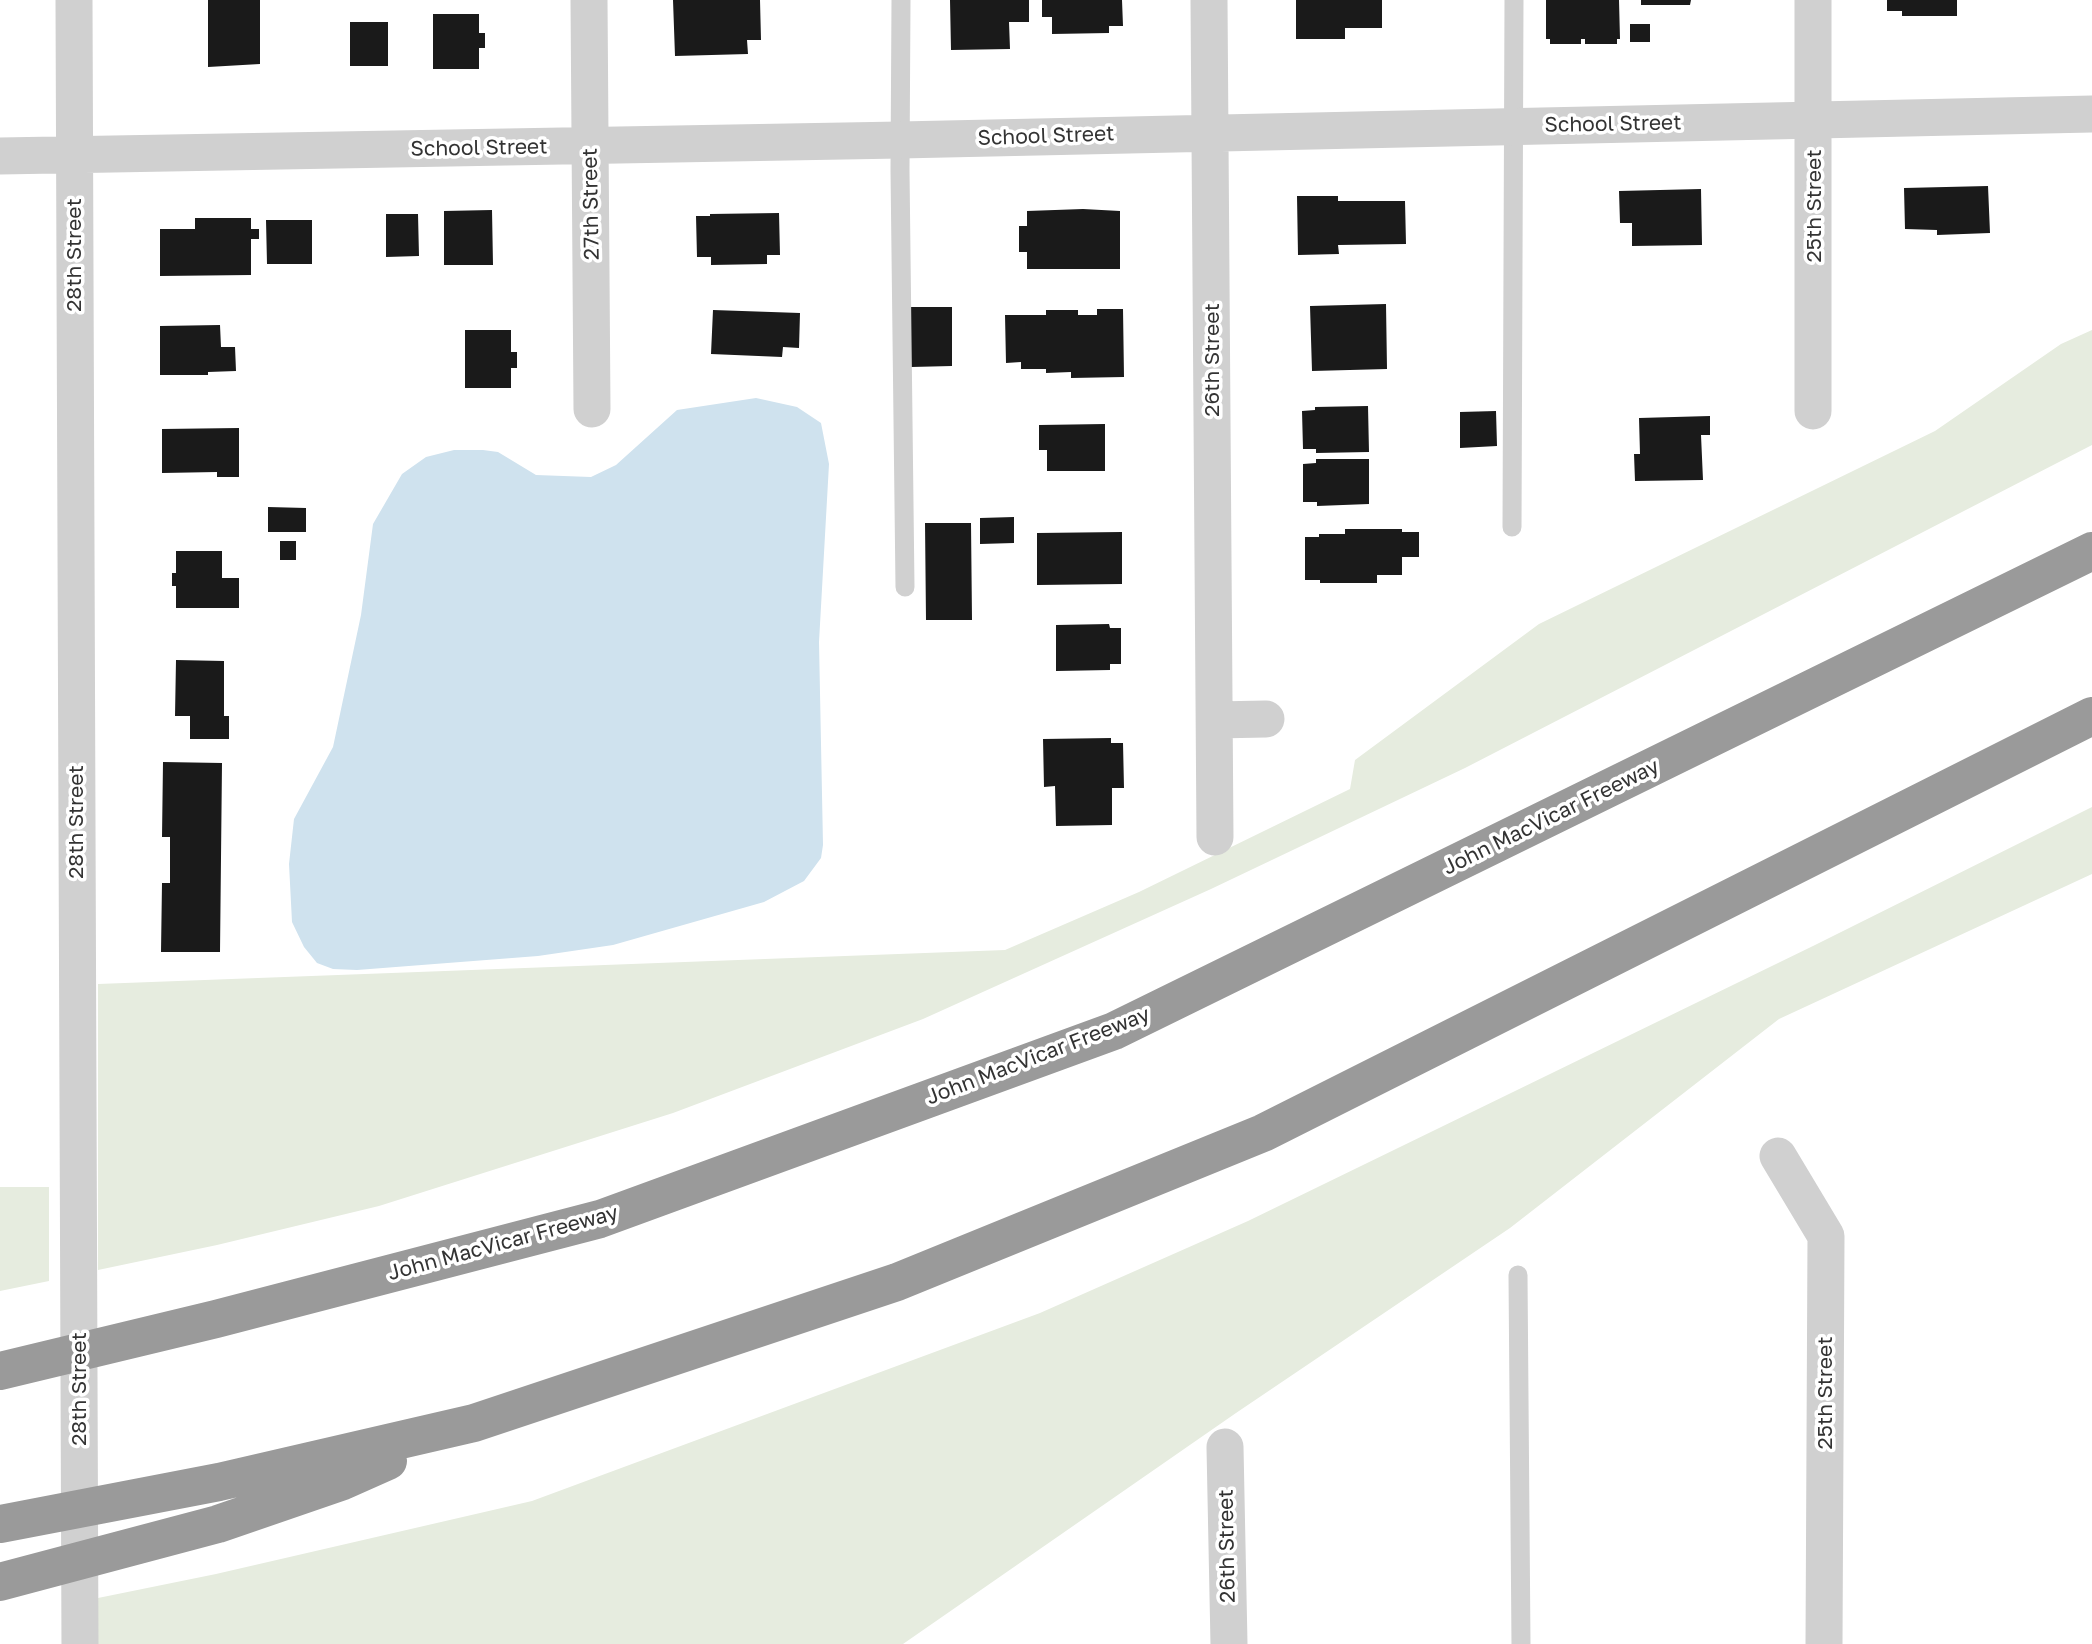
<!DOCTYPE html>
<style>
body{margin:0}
canvas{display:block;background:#fff}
</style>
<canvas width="2092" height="1644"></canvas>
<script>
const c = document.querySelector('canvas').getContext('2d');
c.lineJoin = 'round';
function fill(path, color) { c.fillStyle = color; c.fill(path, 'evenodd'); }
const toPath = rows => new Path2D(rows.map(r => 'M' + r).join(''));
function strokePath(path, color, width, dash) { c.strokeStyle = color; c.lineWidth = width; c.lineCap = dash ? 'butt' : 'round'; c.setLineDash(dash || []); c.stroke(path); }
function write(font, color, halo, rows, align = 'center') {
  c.font = font + ' "Golos Text",sans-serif'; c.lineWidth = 7; c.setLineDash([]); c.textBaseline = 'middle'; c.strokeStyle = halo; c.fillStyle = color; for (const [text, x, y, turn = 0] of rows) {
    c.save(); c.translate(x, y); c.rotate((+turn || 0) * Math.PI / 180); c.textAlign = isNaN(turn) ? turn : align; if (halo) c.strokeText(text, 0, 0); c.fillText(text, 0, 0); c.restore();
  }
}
const green = toPath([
 [2092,330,2092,445,1465,768,1211,889,923,1019,673,1113,379,1206,217,1245,98,1270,98,984,1005,950,1139,892,1350,789,1355,760,1539,624,1935,431,2061,344],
 [2092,807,2092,874,1779,1019,1510,1228,1236,1413,903,1644,98,1644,98,1598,216,1574,532,1501,1040,1313,1248,1221,1813,946],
 [0,1187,49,1187,49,1281,0,1291]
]);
const water = toPath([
 [756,398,797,407,821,423,829,464,819,642,823,845,821,858,804,881,764,902,613,945,538,956,357,970,333,969,317,963,304,947,292,922,289,864,294,819,333,747,361,615,373,524,402,474,426,457,454,450,483,450,498,452,536,475,591,477,616,465,677,410]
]);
const building = toPath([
 [208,0,260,0,260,64,208,67],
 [673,0,760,0,761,40,747,40,748,54,675,56],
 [950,0,1029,0,1029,22,1009,22,1010,49,951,50],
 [1042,0,1122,0,1123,26,1109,26,1109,33,1052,34,1052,17,1042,17],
 [1296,0,1382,0,1382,28,1345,28,1345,39,1296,39],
 [1546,0,1619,0,1620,39,1617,39,1617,44,1585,44,1585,39,1581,39,1581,44,1550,44,1550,39,1546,39],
 [1641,0,1691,0,1690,5,1641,5],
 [1887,0,1957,0,1957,16,1902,16,1902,11,1887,11],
 [433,14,479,14,479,33,485,33,485,48,479,48,479,69,433,69],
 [350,22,388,22,388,66,350,66],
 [1630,24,1650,24,1650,42,1630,42],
 [1988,186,1990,233,1937,235,1937,230,1905,229,1904,188],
 [1701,189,1702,245,1632,246,1632,223,1620,223,1619,191],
 [1297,196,1338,196,1338,201,1405,201,1406,244,1338,245,1339,254,1298,255],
 [1083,209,1120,211,1120,269,1027,269,1027,252,1019,252,1019,226,1027,226,1027,211],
 [492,210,493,265,444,265,444,211],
 [779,213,780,255,767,255,767,264,711,265,711,257,697,257,696,216,710,216,710,214],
 [386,214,418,214,419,256,386,257],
 [195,218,251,218,251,229,259,229,259,239,251,239,251,275,160,276,160,229,195,229],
 [266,220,312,220,312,264,267,264],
 [1386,304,1387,369,1312,371,1310,306],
 [911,307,952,307,952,366,911,367],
 [1097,309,1123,309,1124,377,1071,378,1071,372,1046,373,1046,369,1021,369,1021,362,1006,363,1005,315,1046,315,1046,310,1078,310,1078,315,1097,315],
 [713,310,800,313,799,348,783,347,782,357,711,354],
 [220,325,221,347,235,347,236,371,208,372,208,375,160,375,160,326],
 [465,330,511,330,511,352,517,352,517,368,511,368,511,388,465,388],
 [1368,406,1369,452,1316,453,1316,449,1303,449,1302,411,1315,410,1315,407],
 [1496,411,1497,446,1460,448,1460,412],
 [1710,416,1710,435,1701,435,1703,480,1635,481,1634,454,1640,454,1639,418],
 [1105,424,1105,471,1047,471,1047,450,1039,450,1039,425],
 [239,428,239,477,217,477,217,472,162,473,162,429],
 [1316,459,1369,459,1369,504,1317,506,1317,502,1303,502,1303,464,1316,463],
 [268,507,306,508,306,532,268,532],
 [1014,517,1014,543,980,544,980,518],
 [925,523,971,523,972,620,926,620],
 [1345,529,1402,529,1402,532,1419,532,1419,557,1402,557,1402,575,1377,575,1377,583,1320,583,1320,580,1305,580,1305,537,1319,537,1319,534,1345,534],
 [1122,532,1122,584,1037,585,1037,533],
 [280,541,296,541,296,560,280,560],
 [176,551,222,551,222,578,239,578,239,608,176,608,176,586,172,586,172,573,176,573],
 [1109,624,1110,628,1121,628,1121,664,1110,664,1110,670,1056,671,1056,625],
 [176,660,224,661,224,716,229,716,229,739,190,739,190,716,175,716],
 [1111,738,1111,743,1123,743,1124,788,1112,788,1112,825,1056,826,1055,786,1044,787,1043,739],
 [163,762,222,763,220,952,161,952,162,883,170,883,170,837,162,837]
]);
const service = toPath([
 [901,0,900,170,905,587],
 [1512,527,1514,0],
 [1518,1275,1521,1644]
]);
const minor = toPath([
 [74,0,80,1644],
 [589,0,592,409],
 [1209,0,1215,837],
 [1813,0,1813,411],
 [0,156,900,140,2092,114],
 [1215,720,1266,719],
 [1778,1156,1826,1236,1824,1644],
 [1225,1447,1229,1644]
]);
const motorway = toPath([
 [0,1371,216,1319,600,1219,1114,1031,2092,551],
 [0,1524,219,1482,474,1423,897,1282,1263,1133,2092,716],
 [0,1582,218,1524,343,1481,388,1461]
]);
const streetNames = [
 ["School Street",1613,124,-1],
 ["School Street",1046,136,-2],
 ["School Street",479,148,-1],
 ["27th Street",591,204,-91],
 ["25th Street",1814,206,-90],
 ["28th Street",74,255,-90],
 ["26th Street",1212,360,-90],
 ["John MacVicar Freeway",1551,817,-26],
 ["28th Street",76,822,-90],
 ["John MacVicar Freeway",1038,1056,-21],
 ["John MacVicar Freeway",503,1243,-15],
 ["28th Street",79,1389,-90],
 ["25th Street",1825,1393,-90],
 ["26th Street",1227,1546,-91]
];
fill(green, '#e6ecdf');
fill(water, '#cfe2ee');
fill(building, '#1a1a1a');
strokePath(service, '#d0d0d0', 19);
strokePath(minor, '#d0d0d0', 37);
strokePath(motorway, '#9a9a9a', 38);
write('21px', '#333', '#fff', streetNames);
</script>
